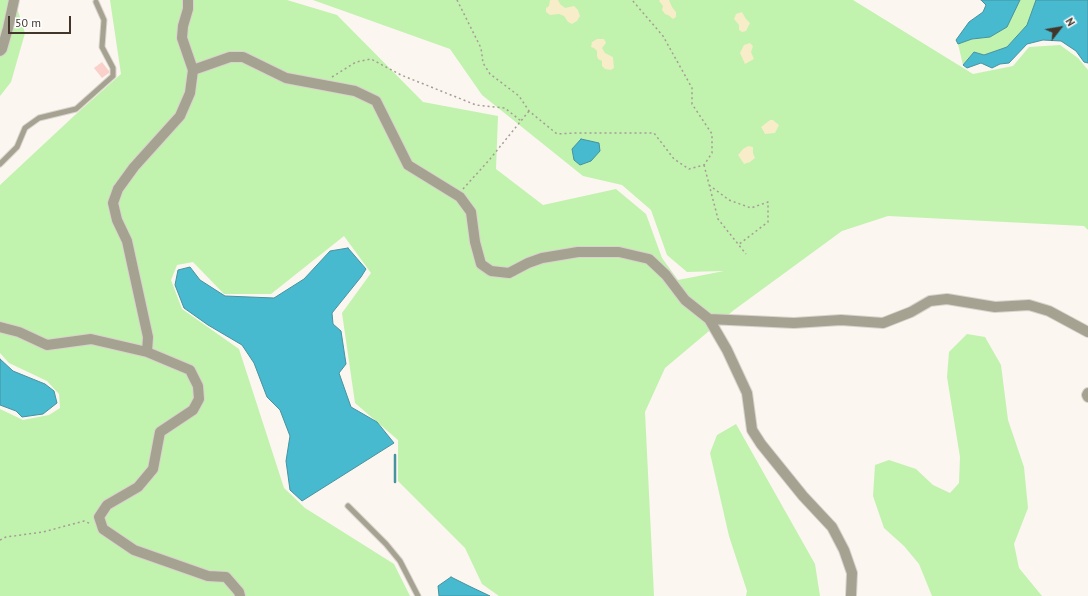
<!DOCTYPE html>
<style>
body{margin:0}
#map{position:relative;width:1088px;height:596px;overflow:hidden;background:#fbf6f0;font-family:"PT Sans",sans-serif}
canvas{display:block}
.north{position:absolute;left:1040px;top:8px;width:40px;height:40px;-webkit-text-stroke:3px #fff;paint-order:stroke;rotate:59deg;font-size:11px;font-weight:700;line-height:16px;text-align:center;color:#41362b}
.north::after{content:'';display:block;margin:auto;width:14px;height:18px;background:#41362b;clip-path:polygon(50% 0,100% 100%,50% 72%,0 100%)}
.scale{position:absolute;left:8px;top:16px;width:63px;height:18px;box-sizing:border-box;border:2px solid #41362b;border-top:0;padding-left:5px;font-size:12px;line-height:14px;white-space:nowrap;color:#41362b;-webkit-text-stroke:3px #fff;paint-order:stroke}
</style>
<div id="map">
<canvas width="1088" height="596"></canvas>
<div class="north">N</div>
<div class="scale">50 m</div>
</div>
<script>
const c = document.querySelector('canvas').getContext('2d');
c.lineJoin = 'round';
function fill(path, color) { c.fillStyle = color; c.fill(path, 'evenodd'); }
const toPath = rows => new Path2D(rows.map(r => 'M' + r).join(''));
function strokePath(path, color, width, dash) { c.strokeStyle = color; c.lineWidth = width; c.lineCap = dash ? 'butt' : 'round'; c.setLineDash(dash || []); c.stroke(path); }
const green = toPath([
 [0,0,13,0,17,8,25,33,11,82,0,96],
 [110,0,287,0,337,15,423,102,498,116,496,169,543,205,616,189,646,214,662,258,678,280,724,271,687,272,667,255,651,210,622,185,583,176,482,95,450,49,313,0,853,0,973,74,1013,66,1029,47,1060,45,1078,58,1088,70,1088,230,1084,226,888,216,842,231,734,310,665,368,645,412,654,596,499,596,482,584,465,548,398,481,398,440,355,403,342,313,371,273,344,236,271,294,224,294,193,262,177,265,171,280,182,309,239,349,284,488,305,508,394,564,410,596,0,596,0,409,23,420,49,415,60,408,59,394,47,381,9,363,0,353,0,185,75,115,121,74],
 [1020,0,1036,0,1027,25,1007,47,984,55,974,52,963,65,958,44,972,39,990,37,1007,27],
 [967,334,985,337,1001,365,1008,420,1024,467,1028,508,1014,544,1019,568,1042,596,932,596,919,564,904,546,884,528,873,496,875,465,889,460,916,469,933,485,950,493,959,483,960,457,947,377,949,352],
 [736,424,815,564,820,596,746,596,747,591,729,536,710,453,717,435]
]);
const sand = toPath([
 [550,0,558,0,560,4,565,8,574,6,578,10,580,16,577,21,572,24,568,22,564,16,559,14,550,15,546,12,546,8,549,6],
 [660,0,669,0,672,7,676,12,676,17,673,19,668,15,665,14,662,10,663,6,659,1],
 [742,12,746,19,750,23,746,31,742,32,739,30,739,25,734,19,736,14],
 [597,39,604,39,606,43,602,48,605,53,613,57,614,68,611,70,605,69,602,66,602,61,598,59,597,56,597,51,594,48,591,47,592,42],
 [750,43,753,46,751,52,754,59,745,64,740,53,744,45],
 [770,120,773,120,779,125,775,133,765,134,761,127],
 [748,146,753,147,753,153,755,158,750,162,744,164,738,155,743,149]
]);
const water = toPath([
 [981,0,1020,0,1007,27,990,37,972,39,958,44,956,40,969,22,983,12,986,5,981,0],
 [1036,0,1088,0,1088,63,1084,62,1076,51,1061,41,1043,40,1027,44,1009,63,1000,64,992,68,981,63,967,68,963,65,974,52,984,55,1007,47,1027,25,1036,0],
 [581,139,599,143,600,151,591,161,580,165,574,160,572,149,581,139],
 [348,248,366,269,361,277,332,313,333,324,341,331,346,364,339,373,351,407,377,422,394,443,302,501,290,490,286,461,290,436,280,410,267,397,254,363,242,345,208,325,184,308,175,285,178,270,190,267,200,280,225,296,274,298,304,279,330,251,348,248],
 [0,359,13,371,45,384,54,391,57,403,43,414,22,417,16,411,0,405,0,359],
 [451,577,469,586,490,596,439,596,438,586,451,577]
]);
const stream = toPath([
 [395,455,395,482]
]);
const building = toPath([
 [102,62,109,71,109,73,102,78,94,68]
]);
const path = toPath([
 [457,0,481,48,483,63,490,74,519,96,529,111,557,134,576,133,654,133,674,159,689,169,704,165,712,153,712,134,692,104,692,88,663,36,632,0],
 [332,77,356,62,371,59,401,75,476,105,505,108,521,121],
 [704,165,718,219,746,254],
 [709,185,729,200,751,208,768,202,768,222,738,245],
 [463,189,490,159,529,111],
 [0,540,6,537,43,532,84,521,91,524]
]);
const service = toPath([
 [0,164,17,147,25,128,39,118,76,109,113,76,113,68,102,47,104,20,96,2],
 [348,506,386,544,400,561,418,596]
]);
const minor = toPath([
 [0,51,2,49,8,28,14,0],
 [193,70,230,57,243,57,286,78,355,91,376,101,408,165,460,197,471,212,475,242,481,264,491,271,509,273,528,263,542,258,578,252,619,252,649,259,666,275,685,300,709,319,727,350,747,393,752,430,761,444,803,496,832,527,844,550,852,573,851,596],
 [709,319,794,323,841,320,883,323,911,312,930,301,947,299,995,307,1029,305,1049,311,1088,332],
 [0,327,19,332,47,345,91,339,147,352,190,370,198,386,199,399,193,410,160,432,153,469,138,487,107,505,99,517,103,529,134,550,208,576,226,577,239,592,240,596],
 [147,352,148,337,127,241,117,220,113,203,118,189,134,167,180,116,190,93,193,70,182,38,183,26,188,9,188,0],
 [1088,393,1087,395,1088,397]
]);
fill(green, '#c1f2ae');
fill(sand, '#f7edc8');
fill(water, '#48bacf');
strokePath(water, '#46929e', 1);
strokePath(stream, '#46929e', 2.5);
fill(building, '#fad0ca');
strokePath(service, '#dad3cd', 7);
strokePath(minor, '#dad3cd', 12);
strokePath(path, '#a59d95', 1.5, [2, 3]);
strokePath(service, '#a6a292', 5);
strokePath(minor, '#a6a292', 10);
</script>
